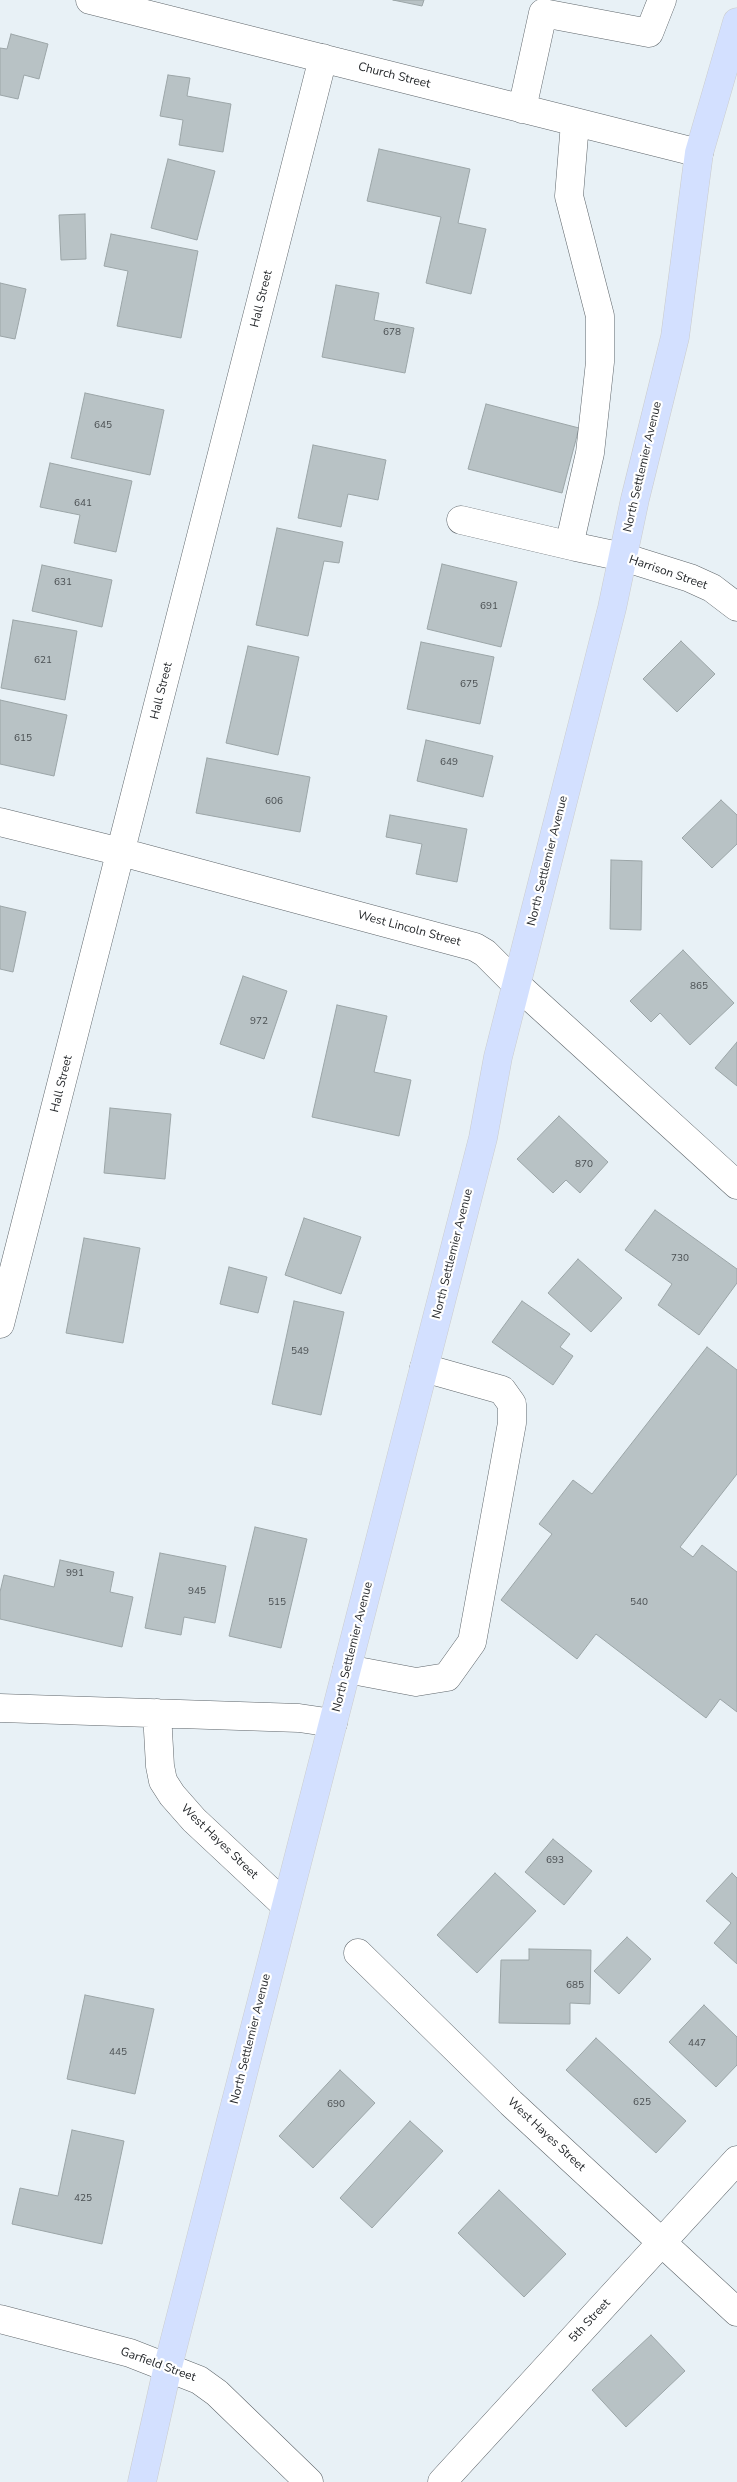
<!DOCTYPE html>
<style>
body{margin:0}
canvas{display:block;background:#e8f1f6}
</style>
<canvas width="737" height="2482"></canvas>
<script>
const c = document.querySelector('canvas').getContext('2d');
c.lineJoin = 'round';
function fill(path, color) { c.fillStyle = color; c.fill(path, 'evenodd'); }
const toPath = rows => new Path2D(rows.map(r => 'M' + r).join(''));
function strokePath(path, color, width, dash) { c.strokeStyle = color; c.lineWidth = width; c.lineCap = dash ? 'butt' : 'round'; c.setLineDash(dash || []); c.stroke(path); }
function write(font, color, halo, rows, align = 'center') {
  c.font = font + ' "Nunito Sans",sans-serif'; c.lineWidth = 4.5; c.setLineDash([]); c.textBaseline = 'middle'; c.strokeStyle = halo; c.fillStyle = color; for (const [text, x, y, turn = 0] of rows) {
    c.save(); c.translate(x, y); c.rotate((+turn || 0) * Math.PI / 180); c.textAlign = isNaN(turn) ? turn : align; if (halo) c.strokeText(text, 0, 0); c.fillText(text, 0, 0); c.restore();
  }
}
const building = toPath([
 [393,0,424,0,422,6,393,0],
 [11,34,48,44,39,79,24,75,18,99,0,95,0,48,7,49,11,34],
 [168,75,190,78,187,96,231,104,223,152,179,145,183,120,160,116,168,75],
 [379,149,470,169,458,223,486,229,471,294,426,283,441,217,367,201,379,149],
 [168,159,215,171,197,240,151,228,168,159],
 [85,214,86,259,61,260,59,215,85,214],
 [111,234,198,251,181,338,117,326,128,271,104,266,111,234],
 [0,283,26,289,15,339,0,336,0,283],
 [336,285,379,293,374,320,414,328,405,373,322,357,336,285],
 [85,393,164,410,150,475,71,458,85,393],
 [486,404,579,428,562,493,468,469,486,404],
 [313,445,386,460,378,500,348,494,341,527,298,518,313,445],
 [50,463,132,481,116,552,74,543,80,515,40,507,50,463],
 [277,528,343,542,339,563,324,561,308,636,256,625,277,528],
 [442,564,517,582,501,647,427,629,442,564],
 [42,565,112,580,102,627,32,611,42,565],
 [13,620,77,631,65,700,1,688,13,620],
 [681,641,715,674,677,712,643,679,681,641],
 [421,642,494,657,480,724,407,709,421,642],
 [248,646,299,657,278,755,226,743,248,646],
 [0,700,67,715,54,776,0,764,0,700],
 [426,740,493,756,483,797,417,781,426,740],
 [207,758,310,777,300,832,196,813,207,758],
 [721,800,737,815,737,844,712,868,682,838,721,800],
 [390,815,467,829,457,882,416,874,422,844,386,837,390,815],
 [611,860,642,861,641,930,610,929,611,860],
 [0,906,26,912,13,972,0,969,0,906],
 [683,950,734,1003,690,1045,660,1013,651,1022,630,1001,683,950],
 [243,976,287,991,264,1059,220,1044,243,976],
 [337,1005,387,1016,374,1072,411,1080,399,1136,312,1117,337,1005],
 [737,1042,737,1086,715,1068,737,1042],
 [110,1108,171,1114,165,1179,104,1173,110,1108],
 [559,1116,608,1162,580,1193,566,1180,553,1193,517,1159,559,1116],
 [655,1210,737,1269,737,1283,699,1335,658,1305,672,1284,625,1250,655,1210],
 [304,1218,361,1237,341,1294,285,1275,304,1218],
 [84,1238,140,1248,123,1343,66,1333,84,1238],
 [578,1259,622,1298,591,1332,548,1293,578,1259],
 [229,1267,267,1277,258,1313,220,1304,229,1267],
 [294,1301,344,1312,321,1415,272,1404,294,1301],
 [522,1301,570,1334,560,1347,573,1356,553,1385,492,1342,522,1301],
 [707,1347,737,1370,737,1474,680,1547,693,1557,702,1545,737,1572,737,1712,720,1699,706,1718,596,1634,577,1659,501,1600,552,1534,539,1524,573,1480,592,1494,707,1347],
 [255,1527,307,1539,281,1648,229,1636,255,1527],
 [160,1553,226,1566,215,1623,184,1617,181,1635,145,1628,160,1553],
 [60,1560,114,1572,110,1592,133,1597,122,1647,0,1619,0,1592,4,1575,54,1587,60,1560],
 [553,1839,592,1871,564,1905,525,1872,553,1839],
 [495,1873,536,1911,477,1973,437,1935,495,1873],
 [732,1873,737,1878,737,1964,714,1943,731,1923,706,1901,732,1873],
 [627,1937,651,1959,619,1994,594,1971,627,1937],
 [529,1949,591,1950,590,2004,570,2003,570,2024,499,2023,501,1960,529,1960,529,1949],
 [85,1995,154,2009,135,2094,67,2079,85,1995],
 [704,2005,737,2037,737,2065,716,2087,669,2042,704,2005],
 [596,2038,686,2121,656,2153,566,2070,596,2038],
 [340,2070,375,2103,313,2168,279,2136,340,2070],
 [410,2121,443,2151,372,2228,340,2198,410,2121],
 [72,2130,124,2141,102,2244,12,2224,20,2188,58,2196,72,2130],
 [499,2190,566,2254,524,2297,458,2233,499,2190],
 [651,2335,685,2371,626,2427,592,2390,651,2335]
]);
const minor = toPath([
 [90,0,699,153],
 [522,109,543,13,649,33,662,0],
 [575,123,569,196,600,316,600,362,590,453,571,537,576,547,623,557,690,578,712,588,737,607],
 [461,520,576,547],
 [0,822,121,852,475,947,485,953,516,984,737,1185],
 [0,1324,323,58],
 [347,1669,416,1682,447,1677,472,1642,512,1423,512,1404,502,1390,424,1368],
 [0,1708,299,1718,333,1723],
 [157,1713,160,1766,163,1781,172,1795,194,1820,285,1905],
 [358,1953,511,2103,737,2312],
 [0,2319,130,2353,199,2380,217,2393,309,2482],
 [442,2482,737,2160]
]);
const major = toPath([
 [142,2482,168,2366,424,1368,483,1138,498,1057,612,608,635,499,675,337,699,153,737,22]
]);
const numberNames = [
 ["678",392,333],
 ["645",103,426],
 ["641",83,504],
 ["631",63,583],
 ["691",489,607],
 ["621",43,661],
 ["675",469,685],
 ["615",23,739],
 ["649",449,763],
 ["606",274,802],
 ["865",699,987],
 ["972",259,1022],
 ["870",584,1165],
 ["730",680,1259],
 ["549",300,1352],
 ["991",75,1574],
 ["945",197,1592],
 ["515",277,1603],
 ["540",639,1603],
 ["693",555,1861],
 ["685",575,1986],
 ["447",697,2044],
 ["445",118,2053],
 ["625",642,2103],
 ["690",336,2105],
 ["425",83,2199]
];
const streetNames = [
 ["Church Street",394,76,14],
 ["Hall Street",262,299,-76],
 ["North Settlemier Avenue",643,467,-77],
 ["Harrison Street",668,573,19],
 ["Hall Street",162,691,-76],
 ["North Settlemier Avenue",548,861,-76],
 ["West Lincoln Street",409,929,15],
 ["Hall Street",62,1084,-76],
 ["North Settlemier Avenue",453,1254,-76],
 ["North Settlemier Avenue",353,1647,-76],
 ["West Hayes Street",219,1842,44],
 ["North Settlemier Avenue",251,2039,-76],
 ["West Hayes Street",546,2135,43],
 ["5th Street",590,2321,-47],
 ["Garfield Street",158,2365,20]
];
fill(building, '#b8c2c5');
strokePath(building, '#9ca6a8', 1);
strokePath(minor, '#5f666b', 29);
strokePath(major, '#cbcccc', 29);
strokePath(minor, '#fff', 28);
strokePath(major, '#d3e0ff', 28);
write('10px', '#4a4f52', null, numberNames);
write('12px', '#26292c', '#fff', streetNames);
</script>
